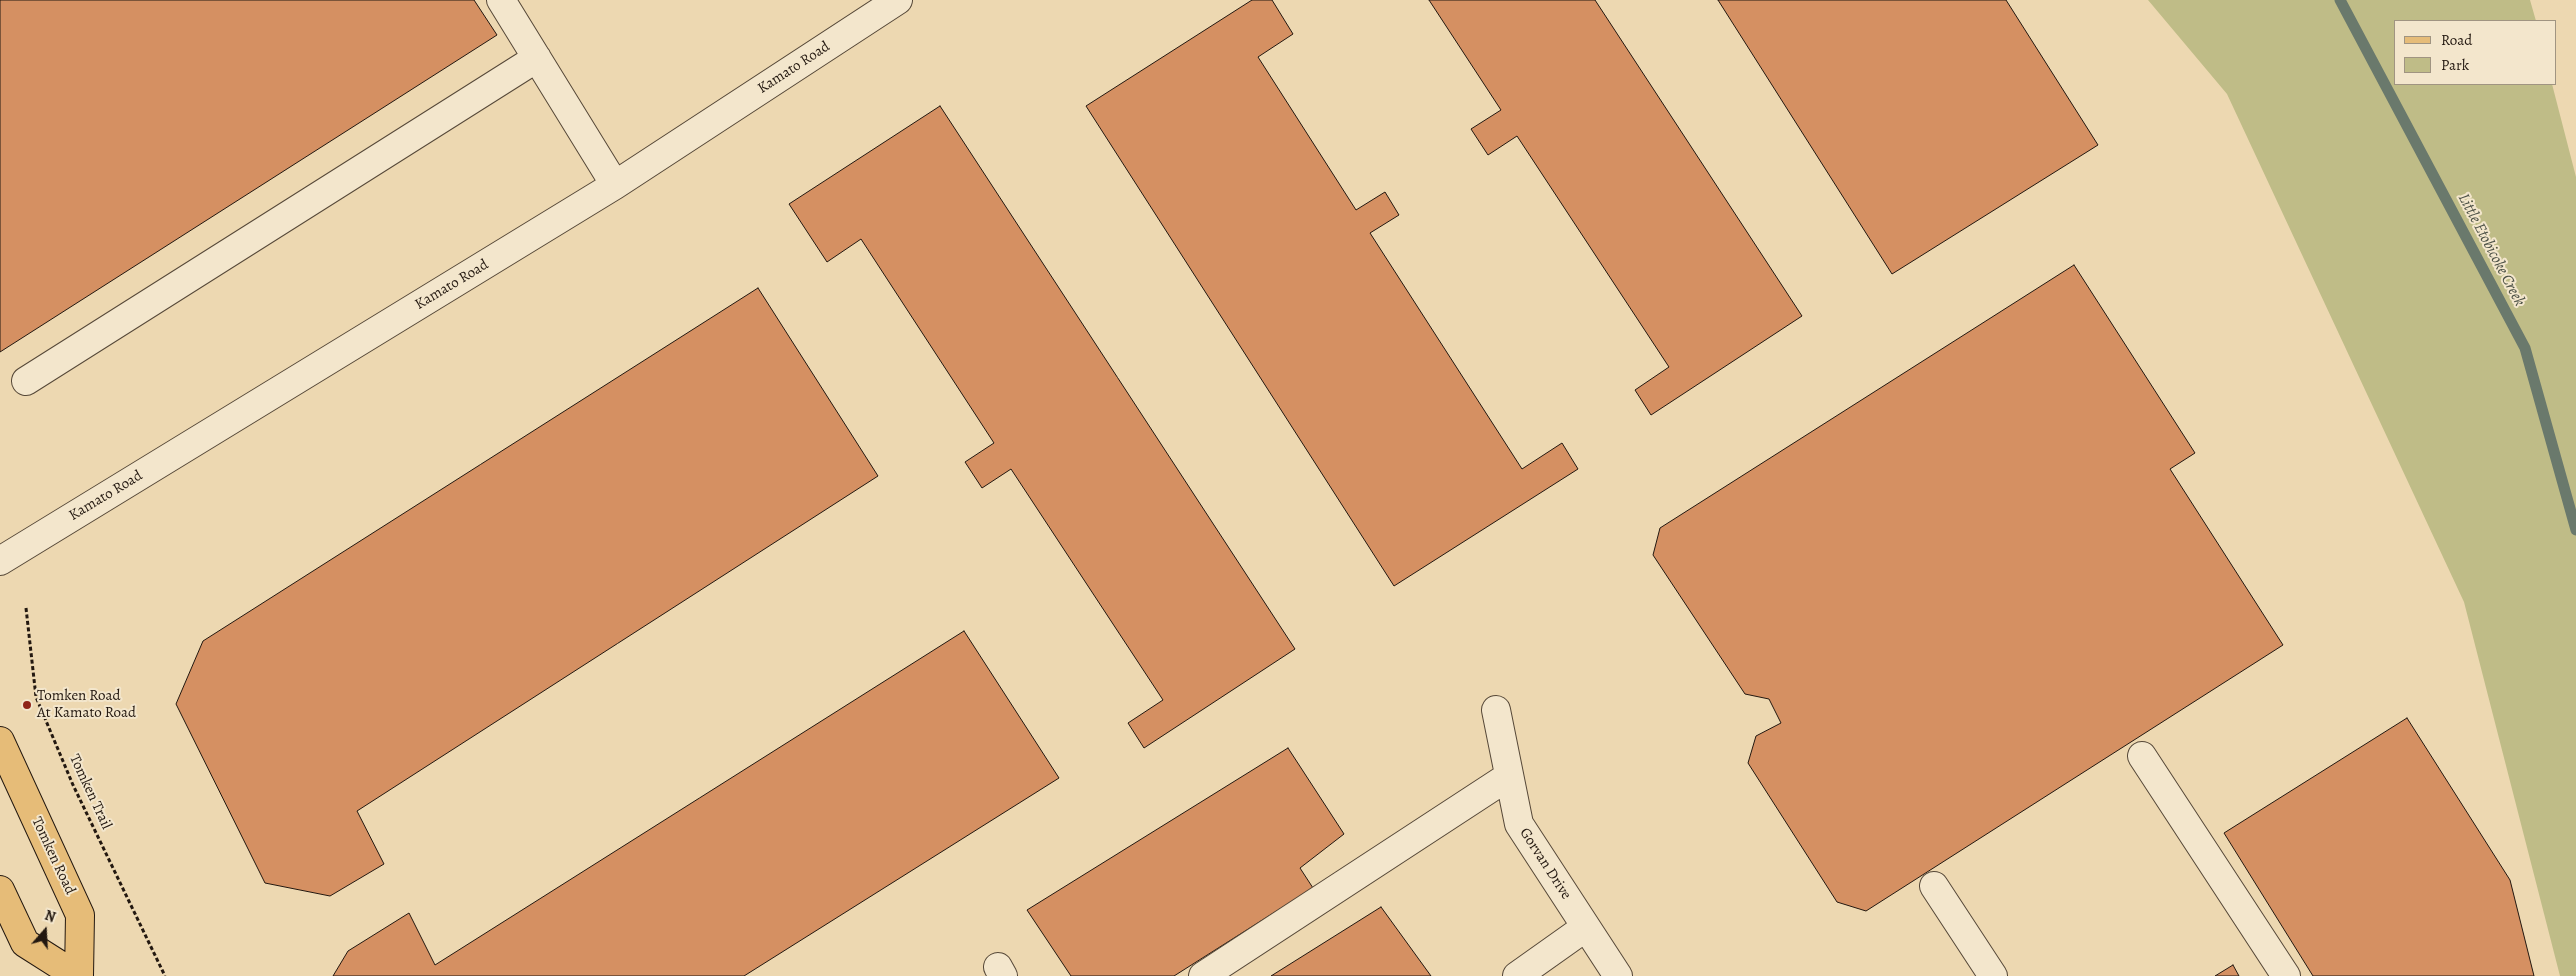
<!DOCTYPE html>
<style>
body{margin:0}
#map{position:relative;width:2576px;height:976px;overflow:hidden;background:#edd8b1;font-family:Alegreya,serif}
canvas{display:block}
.legend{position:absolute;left:2394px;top:20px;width:162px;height:65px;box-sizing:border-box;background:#f3e6cc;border:1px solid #a09481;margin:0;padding:6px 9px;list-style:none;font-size:15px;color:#231810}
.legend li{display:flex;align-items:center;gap:10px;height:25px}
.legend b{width:25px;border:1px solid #a09481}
.north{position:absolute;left:20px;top:906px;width:50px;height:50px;-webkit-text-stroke:4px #f3e6cc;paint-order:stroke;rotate:19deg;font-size:14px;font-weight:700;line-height:20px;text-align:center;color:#231810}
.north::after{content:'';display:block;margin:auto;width:18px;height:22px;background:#231810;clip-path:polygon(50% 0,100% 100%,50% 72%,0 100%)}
</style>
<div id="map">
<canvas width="2576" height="976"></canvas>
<ul class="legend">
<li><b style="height:6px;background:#e6bc78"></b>Road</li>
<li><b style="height:14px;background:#bfbc87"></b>Park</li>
</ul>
<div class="north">N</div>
</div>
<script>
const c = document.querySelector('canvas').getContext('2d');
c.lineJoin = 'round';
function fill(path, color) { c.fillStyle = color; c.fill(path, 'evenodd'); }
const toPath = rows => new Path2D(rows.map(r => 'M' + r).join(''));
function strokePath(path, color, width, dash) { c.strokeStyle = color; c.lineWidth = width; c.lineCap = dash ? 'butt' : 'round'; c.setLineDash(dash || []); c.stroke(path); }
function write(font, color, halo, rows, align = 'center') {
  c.font = font + ' Alegreya,serif'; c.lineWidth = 4; c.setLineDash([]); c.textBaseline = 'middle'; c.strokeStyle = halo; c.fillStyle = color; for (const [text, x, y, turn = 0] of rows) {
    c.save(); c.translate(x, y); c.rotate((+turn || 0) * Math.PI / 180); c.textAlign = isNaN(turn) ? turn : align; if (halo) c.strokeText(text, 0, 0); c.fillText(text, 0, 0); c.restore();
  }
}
const green = toPath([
 [2148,0,2530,0,2536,21,2395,21,2395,84,2552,84,2576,177,2576,976,2560,976,2464,602,2227,94]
]);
const stream = toPath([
 [2340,0,2525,348,2576,530]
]);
const building = toPath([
 [0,0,474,0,497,35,0,352,0,0],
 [1252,0,1272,0,1293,34,1258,57,1356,210,1385,192,1399,215,1370,233,1522,469,1562,443,1578,469,1394,586,1086,106,1252,0],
 [1429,0,1595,0,1802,316,1651,415,1635,390,1669,367,1517,136,1488,155,1471,129,1501,110,1429,0],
 [1718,0,2006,0,2098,145,1892,274,1718,0],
 [940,106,1295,649,1144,748,1128,723,1163,700,1011,469,982,488,965,462,994,443,861,239,827,262,789,204,940,106],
 [2074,265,2195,453,2170,469,2283,645,1866,911,1837,902,1748,763,1756,736,1781,723,1769,699,1745,694,1653,555,1660,528,2074,265],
 [758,288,878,476,357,811,384,864,330,896,265,883,176,704,203,641,758,288],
 [964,631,1059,778,744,976,333,976,348,951,409,913,435,965,964,631],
 [2407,718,2510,880,2534,976,2313,976,2224,833,2407,718],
 [1288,748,1344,834,1300,868,1313,888,1174,976,1071,976,1027,910,1288,748],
 [1381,907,1431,976,1271,976,1381,907],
 [2233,965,2239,976,2215,976,2233,965]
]);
const path = toPath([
 [26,608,36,697,73,785,165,976]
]);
const minor = toPath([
 [501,0,615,185],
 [26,381,537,58],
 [0,561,615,185,898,0],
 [1496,710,1519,824,1618,976],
 [2142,756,2286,976],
 [1934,886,1993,976],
 [998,967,1003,976],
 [1203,976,1509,776],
 [1517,976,1586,927]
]);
const major = toPath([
 [0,741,80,915,79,976],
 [0,890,25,943,77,976]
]);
const markers = [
 [27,705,5,"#8f2418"]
];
const streetNames = [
 ["Kamato Road",794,68,-33],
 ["Kamato Road",452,285,-31],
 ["Kamato Road",106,496,-31],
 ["Tomken Trail",90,792,65],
 ["Tomken Road",53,856,65],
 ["Gorvan Drive",1545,864,57]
];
const poiNames = [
 ["Tomken Road",37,696],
 ["At Kamato Road",37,713]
];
const waterNames = [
 ["Little Etobicoke Creek",2491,250,62]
];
fill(green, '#bfbc87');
strokePath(stream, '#6a796c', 11);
fill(building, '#d59062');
strokePath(building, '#231810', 1);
strokePath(minor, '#564838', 30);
strokePath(major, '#231810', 30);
strokePath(path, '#231810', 3, [4, 2.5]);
strokePath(minor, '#f3e6cc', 28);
strokePath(major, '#e6bc78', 28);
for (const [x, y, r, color] of markers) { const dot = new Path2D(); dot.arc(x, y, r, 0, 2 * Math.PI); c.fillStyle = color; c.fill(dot); strokePath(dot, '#f3e6cc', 2); }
write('15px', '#231810', '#f3e6cc', streetNames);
write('15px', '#231810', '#f3e6cc', poiNames, 'left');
write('italic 16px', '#4c5146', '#f3e6cc', waterNames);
</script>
